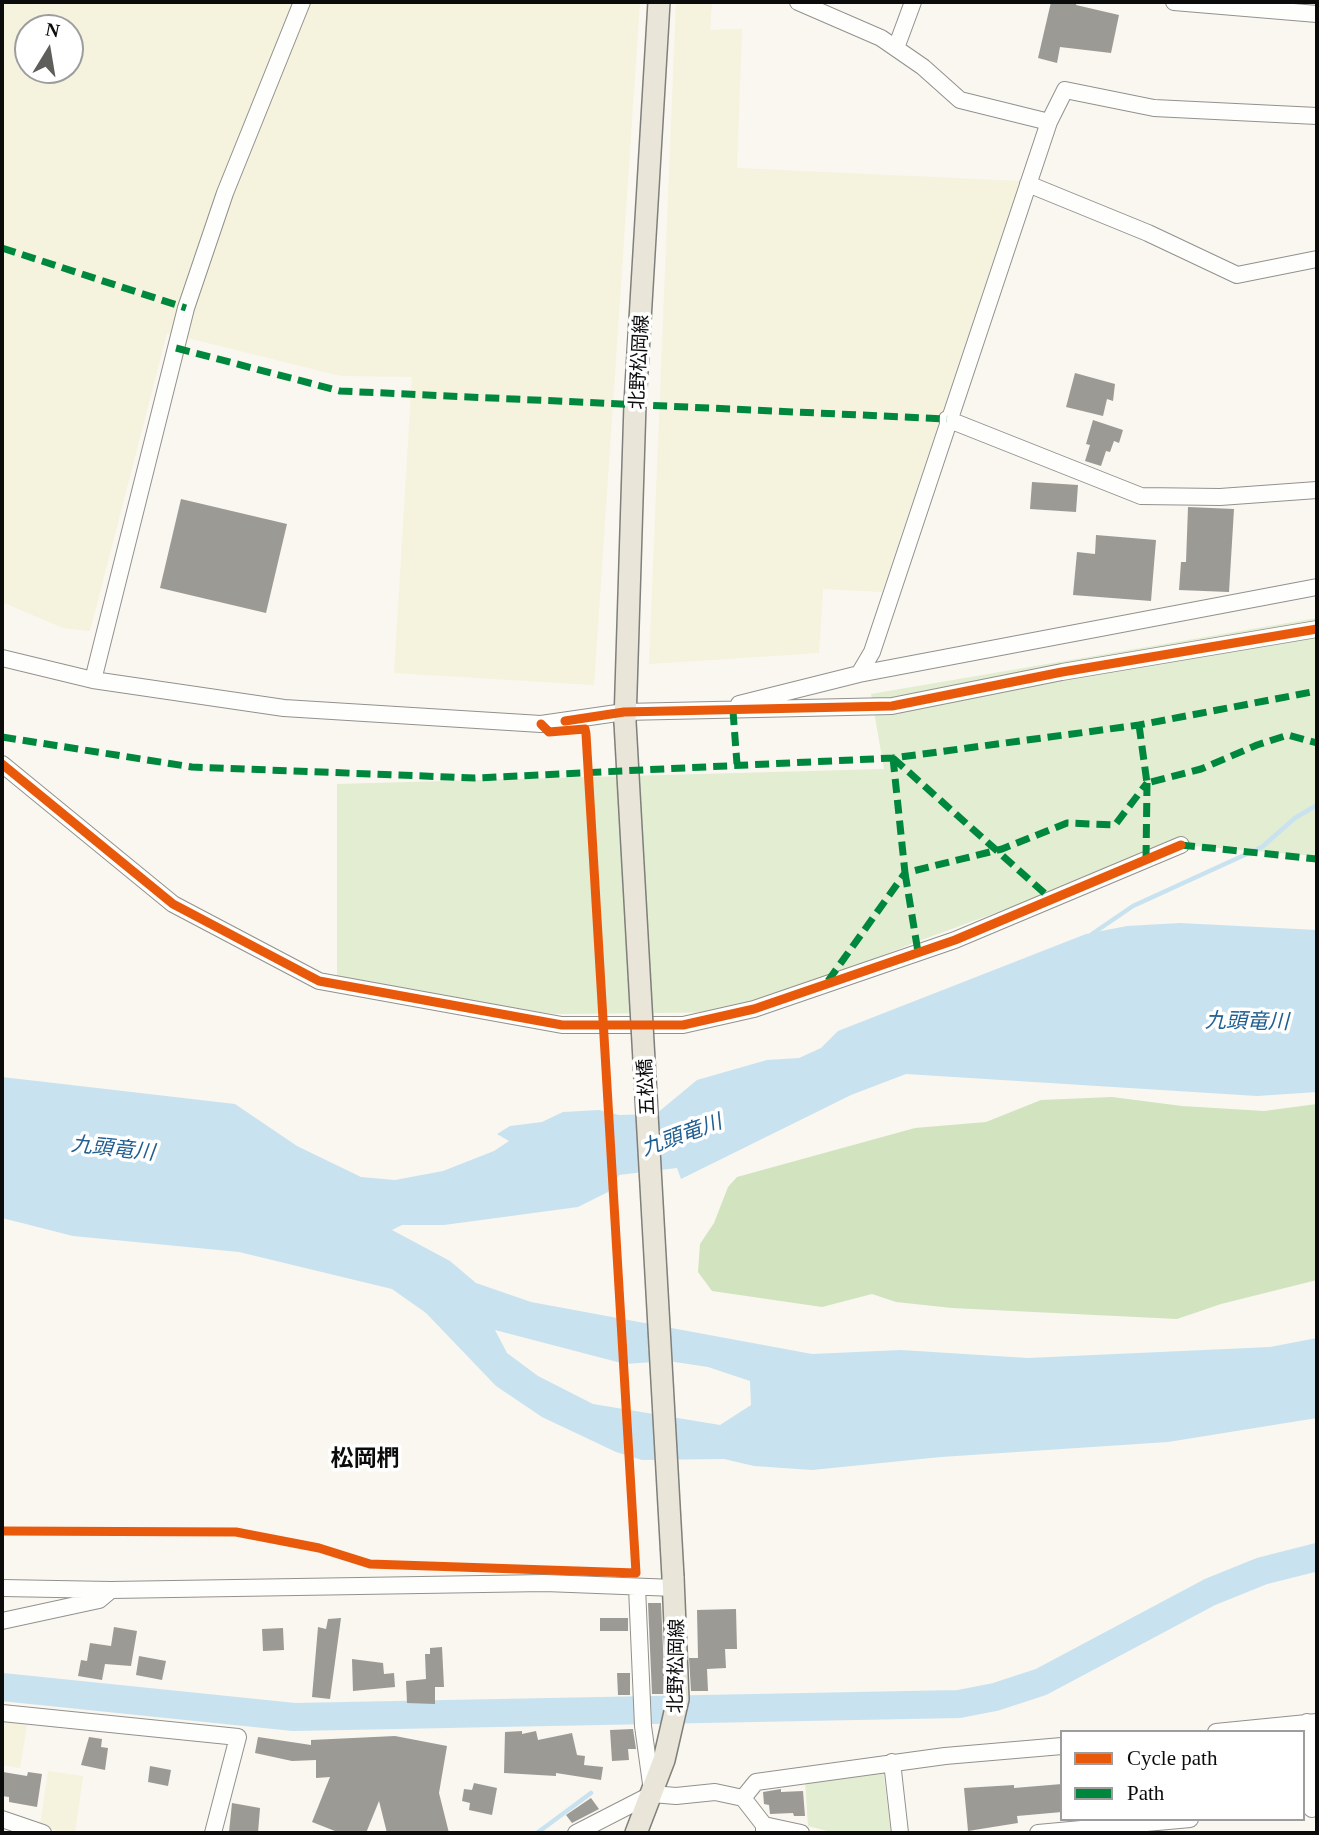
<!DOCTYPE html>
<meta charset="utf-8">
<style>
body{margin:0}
#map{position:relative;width:1319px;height:1835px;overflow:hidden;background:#f9f7ef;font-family:Georgia,serif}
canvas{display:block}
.frame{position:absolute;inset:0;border:4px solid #0b0b0b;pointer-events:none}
.legend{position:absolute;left:1060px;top:1730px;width:245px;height:91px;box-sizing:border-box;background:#fff;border:2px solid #9d9d9d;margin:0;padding:9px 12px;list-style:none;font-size:21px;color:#0b0b0b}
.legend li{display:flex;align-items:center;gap:14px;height:35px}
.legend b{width:35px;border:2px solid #9d9d9d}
.north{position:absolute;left:14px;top:14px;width:70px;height:70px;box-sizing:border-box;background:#fff;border:2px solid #9d9d9d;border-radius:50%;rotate:11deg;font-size:19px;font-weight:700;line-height:28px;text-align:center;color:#0b0b0b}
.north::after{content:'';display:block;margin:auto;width:24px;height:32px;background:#5e5e5b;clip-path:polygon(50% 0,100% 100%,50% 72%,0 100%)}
</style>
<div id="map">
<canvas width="1319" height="1835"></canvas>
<div class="frame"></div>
<ul class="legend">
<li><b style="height:9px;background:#e8590c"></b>Cycle path</li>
<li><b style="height:9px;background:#00873e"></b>Path</li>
</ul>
<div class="north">N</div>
</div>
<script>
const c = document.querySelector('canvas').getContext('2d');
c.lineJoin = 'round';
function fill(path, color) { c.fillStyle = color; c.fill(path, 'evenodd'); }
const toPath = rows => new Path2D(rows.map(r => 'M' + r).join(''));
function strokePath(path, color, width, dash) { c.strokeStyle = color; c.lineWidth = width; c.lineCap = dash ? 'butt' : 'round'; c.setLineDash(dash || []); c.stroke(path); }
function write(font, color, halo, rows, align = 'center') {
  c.font = font + ' Georgia,"Noto Sans JP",serif'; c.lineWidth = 7; c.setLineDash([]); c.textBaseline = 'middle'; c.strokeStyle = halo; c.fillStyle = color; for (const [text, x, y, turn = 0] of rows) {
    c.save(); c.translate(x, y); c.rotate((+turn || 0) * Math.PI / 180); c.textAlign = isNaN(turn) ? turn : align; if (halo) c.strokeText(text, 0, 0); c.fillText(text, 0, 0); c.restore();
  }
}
const farmland = toPath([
 [2,2,640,2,594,685,394,673,412,377,341,376,167,333,90,631,63,628,2,602],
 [28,28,70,28,70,70,28,70],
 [676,2,712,2,710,30,742,29,737,168,1020,181,882,592,823,589,819,653,649,664],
 [2,1721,27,1725,20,1768,2,1765],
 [48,1771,83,1776,75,1833,63,1833,40,1825]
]);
const green = toPath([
 [1317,618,1317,856,1181,845,916,942,741,1012,555,1014,337,984,337,784,884,769,871,694],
 [883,1770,891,1833,835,1833,808,1826,805,1780]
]);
const forest = toPath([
 [1112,1097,1182,1106,1264,1111,1317,1104,1317,1280,1221,1304,1177,1319,952,1308,896,1302,872,1294,822,1307,712,1291,698,1272,700,1244,714,1223,728,1187,737,1177,915,1128,986,1122,1041,1100]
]);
const water = toPath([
 [1180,923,1317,930,1317,1092,1257,1096,906,1074,851,1095,681,1179,677,1168,619,1175,608,1192,578,1207,444,1225,402,1225,392,1230,450,1261,476,1283,531,1302,812,1354,901,1350,1028,1358,1270,1347,1317,1338,1317,1418,1168,1442,941,1457,812,1470,754,1466,724,1459,642,1460,616,1452,542,1417,496,1386,426,1313,392,1289,239,1252,73,1236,2,1218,2,1077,235,1104,297,1146,361,1177,395,1180,443,1171,494,1151,509,1141,497,1134,510,1126,542,1122,563,1112,599,1110,619,1115,656,1114,697,1080,767,1060,799,1058,821,1048,838,1031,1086,934,1127,926],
 [495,1330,625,1364,668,1361,708,1367,750,1381,751,1405,720,1425,593,1404,538,1376,507,1353]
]);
const stream = toPath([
 [1092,934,1133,906,1262,847,1295,818,1317,805],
 [537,1833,591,1793]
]);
const river = toPath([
 [2,1687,294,1717,959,1704,995,1697,1041,1682,1210,1592,1262,1571,1317,1557]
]);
const building = toPath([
 [1051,2,1077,2,1076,5,1119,15,1111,53,1060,47,1057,63,1038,58],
 [1075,373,1115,384,1113,401,1107,399,1103,416,1066,407],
 [1093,420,1123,430,1119,443,1114,441,1110,452,1106,451,1101,466,1085,461,1090,445,1086,444],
 [1032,482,1078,485,1076,512,1030,509],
 [181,499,287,524,266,613,160,588],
 [1188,507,1234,509,1229,592,1179,590,1181,562,1186,562],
 [1096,535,1156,540,1151,601,1073,595,1077,552,1095,554],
 [648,1603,661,1603,665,1694,652,1694],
 [736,1609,737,1649,725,1649,726,1668,707,1669,708,1691,691,1691,689,1658,698,1658,697,1610],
 [341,1618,330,1699,312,1697,318,1627,326,1629,328,1619],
 [600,1618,628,1618,628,1631,600,1631],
 [114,1627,137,1631,131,1666,105,1664,102,1680,78,1676,81,1660,87,1661,90,1643,111,1646],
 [283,1628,284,1650,263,1651,262,1629],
 [442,1647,444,1687,435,1687,435,1704,407,1703,406,1681,426,1679,425,1654,430,1654,430,1648],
 [139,1656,166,1661,162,1680,136,1675],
 [352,1659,383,1663,384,1674,394,1673,395,1687,353,1691],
 [617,1673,630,1673,630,1695,618,1695],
 [633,1729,636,1749,628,1749,629,1760,612,1761,610,1730],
 [522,1731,522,1734,536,1731,538,1740,572,1733,577,1755,585,1756,584,1765,603,1767,601,1780,556,1773,556,1776,504,1773,505,1732],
 [395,1736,447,1746,439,1793,449,1833,387,1833,379,1801,366,1833,340,1833,312,1822,330,1777,316,1778,316,1760,292,1761,255,1753,258,1737,311,1745,311,1740],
 [89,1737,102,1739,101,1747,108,1748,105,1770,81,1765],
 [150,1766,171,1770,168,1786,148,1782],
 [3,1772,27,1776,28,1772,42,1774,37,1807,9,1802,9,1797,2,1796],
 [474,1783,497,1788,492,1815,469,1810,470,1803,462,1801,464,1789,472,1790],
 [1062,1784,1062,1812,1017,1816,1018,1823,968,1831,964,1788,1014,1785,1014,1788],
 [781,1789,781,1792,803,1791,805,1816,794,1816,793,1813,770,1814,769,1805,764,1804,763,1792],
 [591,1798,599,1809,572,1823,566,1815],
 [232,1803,260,1808,258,1833,229,1832]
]);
const path = toPath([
 [2,1531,236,1532,319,1548,370,1564,496,1567]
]);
const minor = toPath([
 [798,2,881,38,923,67,960,100,1049,122],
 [1174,2,1317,14],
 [896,48,913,2],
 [1028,184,1148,233,1237,275,1317,259],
 [947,419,1141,496,1220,497,1317,490],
 [2,658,93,680,284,708,541,724,624,712,892,706,1062,672,1317,629],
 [859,674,1317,587],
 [93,680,186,308,225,193,302,2],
 [739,704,859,674,872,652,1049,122,1065,90,1154,108,1317,116],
 [2,764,173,904,319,981,562,1025,683,1025,754,1009,955,940,1181,845],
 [637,1587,643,1726,652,1791],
 [2,1588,111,1590,545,1583,675,1588],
 [2,1621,99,1600,111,1590],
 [2,1713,238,1737,213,1833],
 [1307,1722,1312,1809],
 [1216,1732,1317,1722],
 [892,1762,900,1833],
 [743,1798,756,1782,945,1756,1062,1746],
 [2,1819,43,1833],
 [764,1825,801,1833],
 [576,1833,652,1794,676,1796,715,1792,743,1798,764,1825,764,1833],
 [1038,1833,1190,1819]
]);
const major = toPath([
 [625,722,635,404,659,2],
 [636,1833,664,1760,678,1699,673,1577]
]);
const pathBridge = toPath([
 [586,734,636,1573]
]);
const majorBridge = toPath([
 [625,722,673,1577]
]);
const quiet = toPath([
 [2,248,186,308],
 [176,348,340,391,947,419],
 [733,711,737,764],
 [1139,725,1147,783,1201,769,1257,745,1288,735,1317,743],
 [2,737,192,767,475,778,893,758,1139,725,1317,691],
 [893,758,905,873,1002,849,1067,823,1115,825,1147,783],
 [893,758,1051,899],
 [1181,845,1317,859],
 [1146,859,1147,783],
 [905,873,918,952],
 [828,981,905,873]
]);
const cycleway = toPath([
 [565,721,624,712,892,706,1062,672,1317,629],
 [2,764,173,904,319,981,562,1025,683,1025,754,1009,955,940,1181,845],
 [2,1531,236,1532,319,1548,370,1564,636,1573,586,734,585,729,549,732,541,724]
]);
const streetNames = [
 ["北野松岡線",638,362,-87],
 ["五松橋",645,1087,-93],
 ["北野松岡線",675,1666,-89]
];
const waterNames = [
 ["九頭竜川",1247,1020,1],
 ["九頭竜川",681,1134,-20],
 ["九頭竜川",113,1147,6]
];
const quarterNames = [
 ["松岡椚",365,1457]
];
fill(farmland, '#f5f2dd');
fill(green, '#e2edd1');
fill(forest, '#d2e3c0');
fill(water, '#c9e2f0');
strokePath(stream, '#c9e2f0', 4.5);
strokePath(river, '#c9e2f0', 28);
fill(building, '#9c9a95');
strokePath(minor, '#92918e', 18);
strokePath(major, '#7f7f7b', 24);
strokePath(path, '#b7b6b5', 2.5, [7, 3.5]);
strokePath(minor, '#fefefd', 16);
strokePath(major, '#e9e5d9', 21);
strokePath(majorBridge, '#7f7f7b', 24, []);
strokePath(pathBridge, '#b7b6b5', 2.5, [7, 3.5]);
strokePath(majorBridge, '#e9e5d9', 21);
strokePath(quiet, '#00873e', 7, [14, 7]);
strokePath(cycleway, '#e8590c', 9);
write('19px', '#0b0b0b', '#fff', streetNames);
write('italic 21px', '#205f91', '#fff', waterNames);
write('bold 23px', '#0b0b0b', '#fff', quarterNames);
</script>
